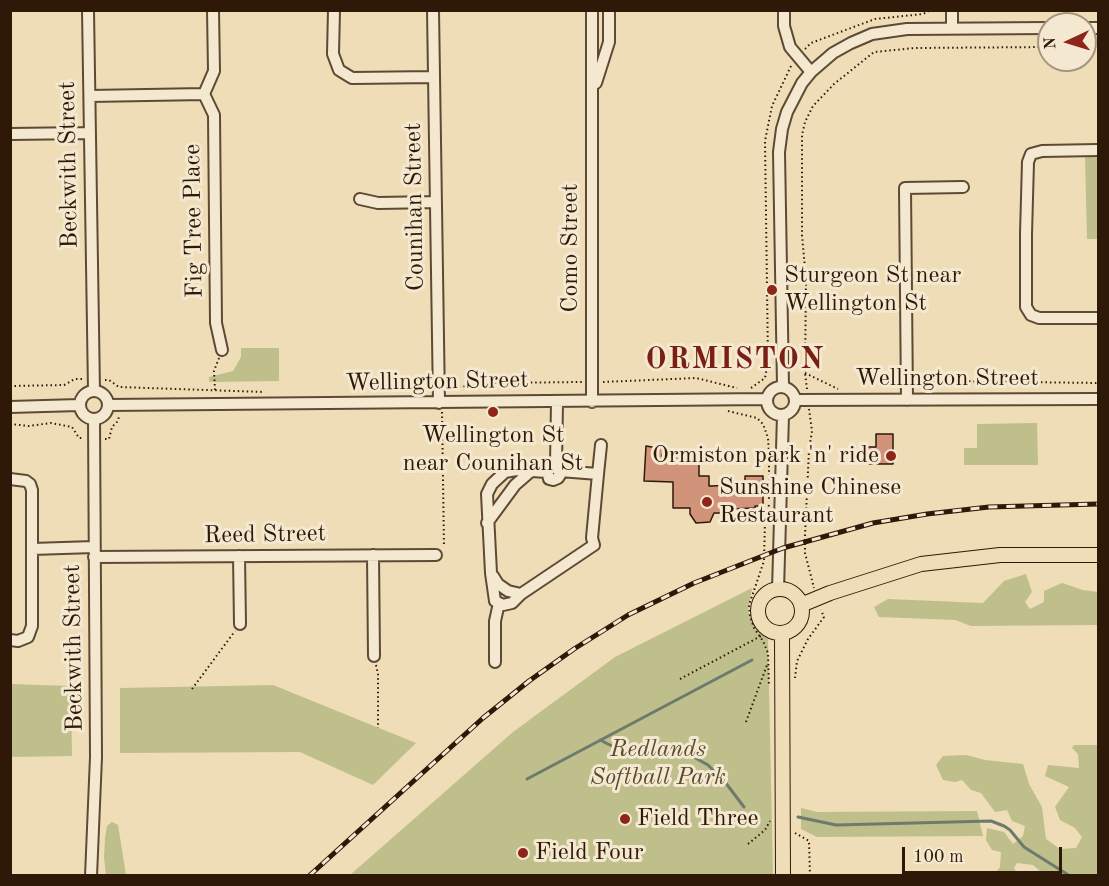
<!DOCTYPE html>
<style>
body{margin:0}
#map{position:relative;width:1109px;height:886px;overflow:hidden;background:#eeddb7;font-family:"Old Standard TT",serif}
canvas{display:block}
.frame{position:absolute;inset:0;border:12px solid #2e1908;pointer-events:none}
.north{position:absolute;left:1037px;top:12px;width:60px;height:60px;box-sizing:border-box;background:#f4e9d0;border:2px solid #a59680;border-radius:50%;rotate:266deg;font-size:16px;font-weight:700;line-height:24px;text-align:center;color:#2e1908}
.north::after{content:'';display:block;margin:auto;width:21px;height:27px;background:#8f2418;clip-path:polygon(50% 0,100% 100%,50% 72%,0 100%)}
.scale{position:absolute;left:902px;top:847px;width:160px;height:27px;box-sizing:border-box;border:3px solid #2e1908;border-top:0;padding-left:8px;font-size:18px;line-height:21px;white-space:nowrap;color:#2e1908;-webkit-text-stroke:4px #f4e9d0;paint-order:stroke}
</style>
<div id="map">
<canvas width="1109" height="886"></canvas>
<div class="frame"></div>
<div class="north">N</div>
<div class="scale">100 m</div>
</div>
<script>
const c = document.querySelector('canvas').getContext('2d');
c.lineJoin = 'round';
function fill(path, color) { c.fillStyle = color; c.fill(path, 'evenodd'); }
const toPath = rows => new Path2D(rows.map(r => 'M' + r).join(''));
function strokePath(path, color, width, dash) { c.strokeStyle = color; c.lineWidth = width; c.lineCap = dash ? 'butt' : 'round'; c.setLineDash(dash || []); c.stroke(path); }
function write(font, color, halo, rows, align = 'center') {
  c.font = font + ' "Old Standard TT",serif'; c.lineWidth = 6; c.setLineDash([]); c.textBaseline = 'middle'; c.strokeStyle = halo; c.fillStyle = color; for (const [text, x, y, turn = 0] of rows) {
    c.save(); c.translate(x, y); c.rotate((+turn || 0) * Math.PI / 180); c.textAlign = isNaN(turn) ? turn : align; if (halo) c.strokeText(text, 0, 0); c.fillText(text, 0, 0); c.restore();
  }
}
const green = toPath([
 [1098,156,1098,239,1087,239,1085,157],
 [241,348,279,348,279,381,209,382,209,377,233,371,241,357],
 [1037,423,1038,465,964,465,964,448,977,448,977,424],
 [1026,574,1032,592,1025,602,1030,609,1044,602,1044,591,1062,583,1083,590,1098,592,1098,625,971,626,955,620,879,617,874,607,888,599,983,603,1004,581],
 [752,588,748,611,755,629,768,639,773,875,350,875,513,732,615,657],
 [11,684,71,686,72,756,11,757],
 [273,685,416,743,373,785,300,752,120,753,120,688],
 [1074,745,1098,745,1098,875,1056,875,1041,872,1033,865,1017,863,1014,868,1018,875,994,875,1000,867,1001,852,992,850,986,840,987,828,1004,832,1013,844,1023,836,1025,826,1012,821,1007,810,995,812,981,793,971,790,962,780,955,782,943,780,936,765,943,756,966,755,985,760,1023,764,1029,784,1042,807,1046,839,1060,849,1076,848,1082,837,1075,828,1060,820,1055,807,1069,787,1045,776,1048,765,1079,768,1078,754,1072,748],
 [801,808,817,812,977,811,983,836,817,837,801,829],
 [112,822,118,825,126,875,106,875,104,857,105,838,107,826]
]);
const stream = toPath([
 [600,740,612,746,646,751,659,746,672,745,708,765,725,782,744,807],
 [527,779,752,660],
 [798,817,836,825,991,821,1004,826,1010,830,1024,847,1070,876]
]);
const building = toPath([
 [876,434,893,434,893,464,861,464,861,447,876,447,876,434],
 [646,446,664,449,662,456,699,456,699,476,709,476,709,486,745,485,745,476,763,476,763,506,755,506,755,508,731,509,732,513,714,513,710,522,696,523,690,514,690,508,673,508,673,482,644,481,646,446]
]);
const path = toPath([
 [1085,44,1098,43],
 [805,49,811,43,875,19,923,14,931,10],
 [805,373,838,389],
 [105,380,109,380,119,387,264,392],
 [603,382,696,378,737,388],
 [915,383,943,381,1098,383],
 [10,386,64,385,75,379,84,379],
 [450,388,495,383,582,382],
 [751,388,765,378,768,361,765,141,772,106,792,64],
 [807,389,805,373,806,280,802,235,802,135,805,122,813,106,834,84,874,52,915,48,1049,47],
 [215,390,214,371,219,358],
 [381,391,429,389],
 [809,409,812,431,809,450,805,535,805,553,814,588],
 [728,411,757,418,763,424,768,438,769,453,769,499],
 [442,412,444,547],
 [10,424,29,426,51,423,72,427,79,438,84,438],
 [105,439,109,439,112,427,118,421,119,416],
 [769,505,765,520,764,561,749,605,750,616,754,628,763,641,768,653,769,686],
 [376,665,378,674,378,728],
 [795,678,797,661,808,639,824,617,821,610],
 [680,679,761,636],
 [192,689,235,631],
 [746,722,767,665],
 [795,833,809,841,810,876],
 [748,844,765,830,770,821]
]);
const minor = toPath([
 [88,10,94,391],
 [334,10,333,54,339,70,352,78,434,77],
 [433,10,439,403],
 [592,10,592,402],
 [784,10,784,26,790,47,811,72],
 [952,28,952,10],
 [1085,28,1098,28],
 [596,83,609,42,609,10],
 [204,94,214,115,216,323,222,350],
 [90,96,204,94,214,71,213,10],
 [10,134,89,133],
 [1098,150,1042,151,1031,154,1028,162,1026,234,1026,307,1031,315,1039,318,1098,318],
 [360,199,378,203,436,202],
 [783,386,779,152,782,129,787,112,802,83,811,72,833,53,851,43,872,34,907,29,1049,28],
 '767 401a14 14 0 1 1 28 0a14 14 0 1 1-28 0Z',
 '80 405a14 14 0 1 1 28 0a14 14 0 1 1-28 0Z',
 [796,400,1098,399],
 [907,400,905,188,963,187],
 [108,405,767,399],
 [10,407,79,405],
 [556,465,548,466,547,470,549,479,553,480,558,478,560,475,556,465,557,402],
 [547,472,516,470,505,472,492,484,487,494,491,573,495,601,503,605,512,603,521,594,594,545,592,538,598,474,560,471],
 [598,474,601,445],
 [10,479,26,481,30,484,32,490,32,626,28,637,18,641,10,640],
 [487,523,515,485,530,472],
 [32,549,94,547],
 [373,555,374,656],
 [239,556,240,624],
 [94,557,436,555],
 [493,576,498,584,508,591,521,594],
 [778,590,783,415],
 [495,662,495,621,499,603],
 [91,876,96,757,94,420]
]);
const major = toPath([
 '758 611a22 22 0 1 1 44 0a22 22 0 1 1-44 0Z',
 [801,605,830,593,921,564,1000,555,1098,555],
 [782,633,783,876]
]);
const rail = toPath([
 [309,876,483,718,529,681,574,649,628,615,694,583,783,548,873,523,927,514,989,507,1098,504]
]);
const markers = [
 [772,290,6,"#8f2418"],
 [493,412,6,"#8f2418"],
 [891,456,6,"#8f2418"],
 [707,502,6,"#8f2418"],
 [625,819,6,"#8f2418"],
 [523,853,6,"#8f2418"]
];
const streetNames = [
 ["Beckwith Street",69,165,-91],
 ["Counihan Street",415,207,-91],
 ["Fig Tree Place",194,221,-91],
 ["Como Street",571,248,-90],
 ["Wellington Street",947,379],
 ["Wellington Street",437,382,-1],
 ["Reed Street",265,535,-1],
 ["Beckwith Street",74,648,-91]
];
const poiNames = [
 ["Sturgeon St near",784,276],
 ["Wellington St",784,304],
 ["Wellington St",493,436,"center"],
 ["near Counihan St",493,464,"center"],
 ["Ormiston park 'n' ride",879,456,"right"],
 ["Sunshine Chinese",719,488],
 ["Restaurant",719,516],
 ["Field Three",637,819],
 ["Field Four",535,853]
];
const parkNames = [
 ["Redlands",658,750],
 ["Softball Park",658,778]
];
const districtNames = [
 ["ORMISTON",735,360]
];
fill(green, '#bebf8b');
strokePath(stream, '#6e7a6d', 3);
fill(building, '#d2937b');
strokePath(building, '#2e1908', 1.5);
strokePath(minor, '#5e4a34', 14);
strokePath(major, '#2e1908', 16);
strokePath(path, '#2e1908', 2, [1.5, 3]);
strokePath(minor, '#f4e9d0', 10);
strokePath(major, '#eeddb7', 14);
strokePath(rail, '#2e1908', 5);
strokePath(rail, '#f4e9d0', 3, [9]);
for (const [x, y, r, color] of markers) { const dot = new Path2D(); dot.arc(x, y, r, 0, 2 * Math.PI); c.fillStyle = color; c.fill(dot); strokePath(dot, '#f4e9d0', 2); }
write('24px', '#2e1908', '#f4e9d0', streetNames);
write('24px', '#2e1908', '#f4e9d0', poiNames, 'left');
write('italic 24px', '#594b2f', '#f4e9d0', parkNames);
c.letterSpacing = '1.5px';
write('bold 30px', '#7a1f14', '#f4e9d0', districtNames);
c.letterSpacing = '0px';
</script>
